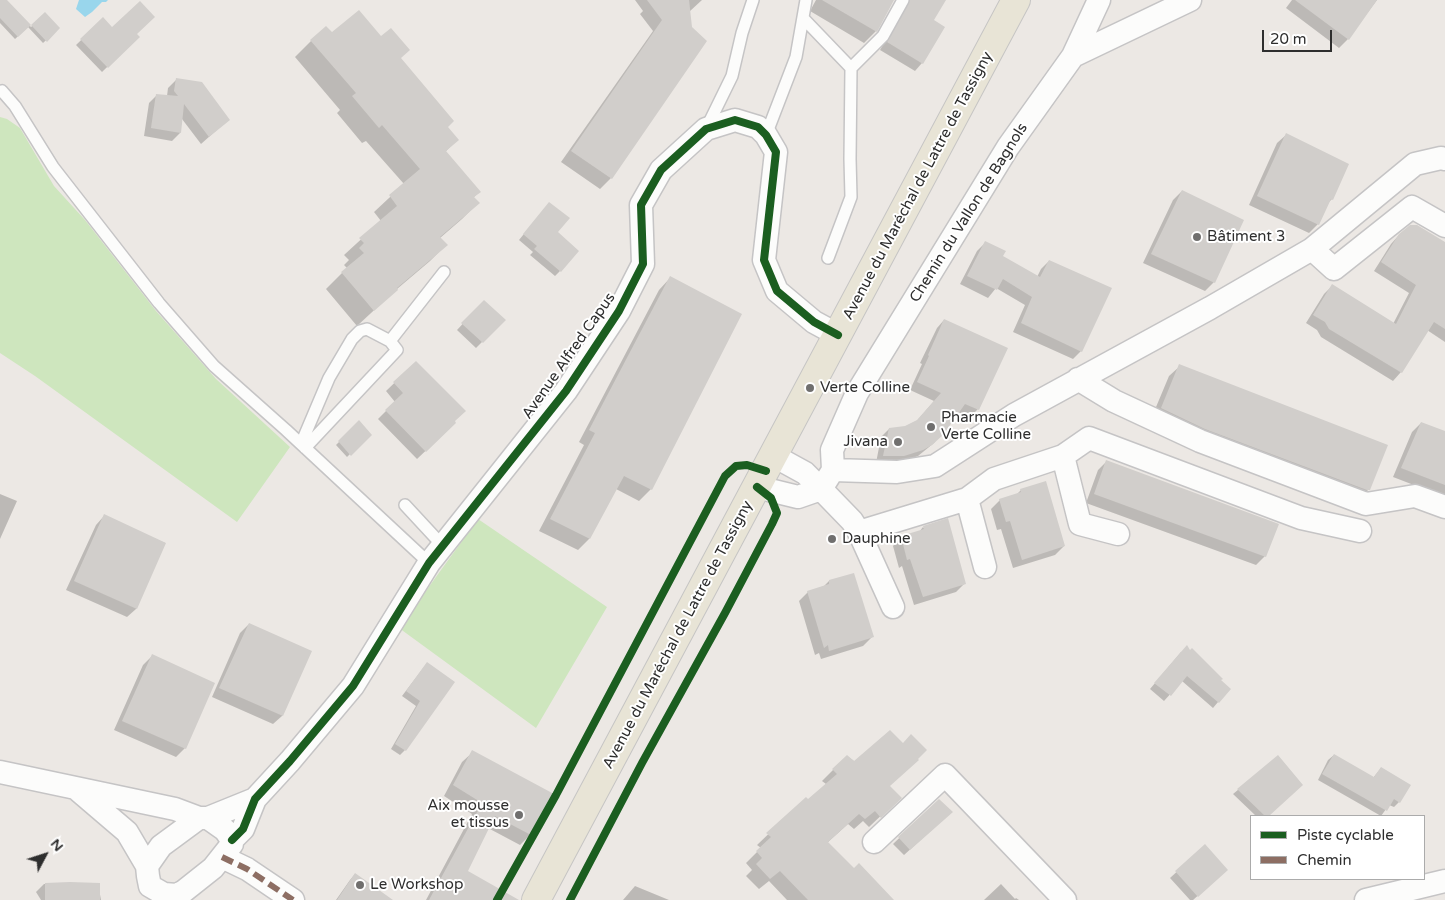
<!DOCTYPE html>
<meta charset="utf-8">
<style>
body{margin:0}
#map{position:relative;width:1445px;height:900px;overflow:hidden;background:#ece8e4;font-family:"Varela Round",sans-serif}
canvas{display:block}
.legend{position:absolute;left:1250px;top:815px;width:175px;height:65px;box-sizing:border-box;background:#fff;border:1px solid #ababab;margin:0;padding:6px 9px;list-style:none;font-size:15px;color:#2e2e2e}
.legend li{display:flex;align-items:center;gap:10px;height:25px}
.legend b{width:25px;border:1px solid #ababab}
.north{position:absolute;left:20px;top:830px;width:50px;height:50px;-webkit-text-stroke:4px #fff;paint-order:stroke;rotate:50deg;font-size:14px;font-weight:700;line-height:20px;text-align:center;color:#2e2e2e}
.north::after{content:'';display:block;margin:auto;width:18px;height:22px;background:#2e2e2e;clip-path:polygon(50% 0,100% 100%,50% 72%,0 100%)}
.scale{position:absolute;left:1262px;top:30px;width:70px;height:22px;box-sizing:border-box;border:2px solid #2e2e2e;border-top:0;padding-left:6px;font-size:15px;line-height:18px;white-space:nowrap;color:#2e2e2e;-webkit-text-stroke:4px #fff;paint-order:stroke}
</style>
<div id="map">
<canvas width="1445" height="900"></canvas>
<ul class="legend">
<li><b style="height:6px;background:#1b5e20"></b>Piste cyclable</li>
<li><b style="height:6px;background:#8d6e63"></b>Chemin</li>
</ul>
<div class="north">N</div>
<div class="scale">20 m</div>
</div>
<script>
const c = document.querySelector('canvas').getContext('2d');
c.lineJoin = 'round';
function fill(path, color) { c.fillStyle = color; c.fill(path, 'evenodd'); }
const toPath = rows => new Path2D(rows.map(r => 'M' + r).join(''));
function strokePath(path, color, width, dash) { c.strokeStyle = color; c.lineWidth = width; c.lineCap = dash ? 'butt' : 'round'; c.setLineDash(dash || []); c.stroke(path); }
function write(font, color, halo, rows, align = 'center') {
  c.font = font + ' "Varela Round",sans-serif'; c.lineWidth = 4; c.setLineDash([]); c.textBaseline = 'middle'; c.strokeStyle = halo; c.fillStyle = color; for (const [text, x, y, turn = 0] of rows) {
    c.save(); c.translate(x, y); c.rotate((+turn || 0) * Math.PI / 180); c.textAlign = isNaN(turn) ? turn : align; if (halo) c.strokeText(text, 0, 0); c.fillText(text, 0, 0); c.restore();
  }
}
const green = toPath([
 [0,117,7,119,20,128,54,186,85,220,156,311,216,379,290,447,237,522,35,376,0,353],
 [478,519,607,607,536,728,399,628]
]);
const water = toPath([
 [79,0,108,0,106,2,102,2,92,12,85,17,76,9]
]);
const shadow = toPath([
 [635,0,702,0,689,12,611,178,600,189,561,162,653,31,640,14,643,11],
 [816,0,893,0,876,31,864,43,810,11],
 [914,0,944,0,932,21,922,63,915,71,880,50,901,15],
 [1292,0,1377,0,1348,39,1339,48,1286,8],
 [11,6,31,27,45,14,59,28,43,43,28,27,15,39,0,23,0,9],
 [103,19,112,29,135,34,138,37,102,72,76,45],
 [332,34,400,59,446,127,457,140,445,152,479,192,473,198,478,203,462,219,440,238,446,245,430,261,397,289,357,326,326,289,347,268,344,265,349,260,344,255,381,221,374,212,404,184,366,141,362,143,337,113,340,110,295,57,311,41],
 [177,79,228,120,201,144,182,119,180,133,172,141,144,136,149,103,157,95,167,96,168,88],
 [1286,135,1332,199,1327,204,1318,224,1309,233,1249,205,1277,143],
 [1182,191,1214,282,1205,291,1143,263,1173,200],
 [544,209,560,271,555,276,530,255,533,252,519,240],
 [1399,235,1445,244,1445,342,1427,330,1401,372,1393,381,1321,337,1317,330,1306,323,1324,294,1332,286,1393,324,1409,293,1374,271,1391,244],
 [985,243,1001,257,1037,277,1041,269,1049,261,1081,351,1073,359,1013,332,1025,305,996,288,988,298,960,284,977,251],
 [670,278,651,489,639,501,616,489,589,539,578,550,539,531,584,445,579,442,659,290],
 [484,301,504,320,476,348,457,330],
 [944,320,978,409,970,417,958,412,934,443,918,456,908,460,876,463,881,437,889,429,906,427,916,422,934,401,910,390,922,364,920,363,937,328],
 [416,362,455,423,417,459,378,419,395,402,386,391],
 [1180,366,1369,489,1358,500,1151,419,1169,376],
 [359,422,370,434,347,457,336,445],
 [1421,423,1445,433,1445,497,1393,477,1412,432],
 [1107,461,1265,556,1256,565,1086,503,1098,470],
 [1021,490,1064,546,1055,555,1013,568,1001,529,997,530,991,509,1000,500,1016,495],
 [0,494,17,501,0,539],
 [104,516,165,543,136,609,127,617,66,590,96,525],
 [923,527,965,583,956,592,914,605,902,566,899,568,893,546,901,537,919,532],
 [829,581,872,637,863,646,821,659,819,653,815,655,799,601,808,592,824,586],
 [249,624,310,651,282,716,273,724,212,697,240,633],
 [1181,652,1229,689,1213,708,1182,681,1164,701,1150,689],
 [152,656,185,748,176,757,114,730,143,665],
 [427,663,454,682,405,750,400,755,391,749,416,706,402,696],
 [473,752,552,795,530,835,520,845,488,828,466,872,494,900,426,900,472,814,444,796,462,762],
 [1334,755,1373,778,1381,768,1399,802,1394,807,1389,805,1381,816,1318,780,1328,760],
 [847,756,889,786,889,808,869,827,863,821,854,829,848,824,827,843,854,870,892,900,787,900,769,881,759,889,746,876,752,870,746,863,761,848,757,845,806,798,808,801,826,784,822,781],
 [1278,757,1297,789,1267,816,1256,816,1233,794],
 [939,800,945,818,904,855,893,844],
 [1205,846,1221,875,1193,900,1190,900,1170,878],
 [355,874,387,900,336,900,350,880],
 [44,884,98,884,101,900,41,900,36,892],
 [1001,884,1015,899,1016,898,1019,900,984,900],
 [635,886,669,900,623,900]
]);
const building = toPath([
 [0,0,7,0,31,25,18,37,0,18],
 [647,0,689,0,692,27,707,41,612,179,571,151,662,20],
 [822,0,894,0,877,32],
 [910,0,946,0,934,20,945,27,923,64,887,42],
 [1295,0,1377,0,1349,40],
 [140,1,155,17,137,34,140,37,108,68,80,39,103,17,112,27],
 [359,10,381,36,391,28,410,50,401,58,454,121,448,127,459,140,446,151,481,192,474,197,480,203,440,237,448,245,397,288,398,290,374,311,341,272,364,253,359,248,364,243,359,238,397,206,389,195,420,169,382,125,379,128,352,96,356,93,310,40,326,26,332,32],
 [45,12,60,28,47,42,31,25],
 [176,78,202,82,230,120,209,137,184,104,181,133,151,128,156,94,178,96,174,91],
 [1286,133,1349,164,1333,200,1331,199,1319,225,1257,196],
 [1182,190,1244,220,1215,283,1151,254],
 [549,202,570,218,558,232,579,251,561,272,534,249,537,246,523,234],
 [1410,225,1417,225,1445,242,1445,329,1434,322,1402,373,1329,329,1325,322,1313,315,1332,284,1396,324,1416,285,1381,262,1399,234],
 [985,241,1006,251,1003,256,1040,277,1049,260,1112,288,1082,352,1021,323,1032,297,1003,279,997,290,967,276],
 [670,276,742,314,652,490,624,476,590,539,550,519,595,433,589,430],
 [484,300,506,320,483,343,461,323],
 [944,319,1008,348,979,410,965,404,943,435,932,445,923,450,904,456,883,456,889,428,905,426,917,420,941,393,917,382,929,356,928,355],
 [416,361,466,411,455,421,456,423,426,452,385,410,403,393,393,382],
 [1179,364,1388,445,1370,490,1367,490,1205,429,1161,408],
 [359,420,372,435,351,456,338,441],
 [1421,422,1445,431,1445,485,1401,468],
 [1106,460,1279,524,1266,557,1094,494],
 [1046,481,1065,546,1022,560,1010,521,1006,522,999,499,1021,492,1020,489],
 [104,514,166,543,137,609,74,581],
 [948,518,966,584,923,597,910,559,907,560,901,536,924,529,923,526],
 [854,573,874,637,829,651,828,645,824,648,807,591,829,584,829,580],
 [249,623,312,651,283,716,219,688],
 [1187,645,1190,650,1192,648,1223,679,1221,680,1231,689,1219,703,1187,676,1171,696,1154,683],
 [152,654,215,683,186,749,122,721],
 [427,662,455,682,406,751,395,744,420,701,406,691],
 [890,730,903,743,911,734,927,750,918,759,919,760,890,786,902,798,881,818,875,811,865,819,859,814,828,842,854,868,859,863,894,900,808,900,780,871,770,879,756,864,762,858,756,851,771,837,766,833,806,797,808,799,837,774,832,769,847,755,854,761],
 [472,750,554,794,531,835,495,816,468,871,519,900,429,900,482,803,453,785],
 [1334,754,1374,777,1381,767,1411,785,1400,803,1394,799,1387,811,1322,774],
 [1278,755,1303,785,1269,816,1265,816,1237,789],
 [939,799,953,812,910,850,898,837],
 [1205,844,1228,870,1198,897,1175,871],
 [355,873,393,900,337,900],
 [70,882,100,883,100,900,45,900,45,883]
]);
const service = toPath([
 [803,18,851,68,850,159,851,197,828,258],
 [851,68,883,36,903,0],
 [0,92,2,91,15,106,53,167,159,303,214,366,286,430,429,563],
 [707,127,732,76,742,33,753,0],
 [766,135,796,57,806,0],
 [390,341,444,272],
 [301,444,329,378,352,339,360,331,367,329,390,341,397,350,305,448],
 [405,505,443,546]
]);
const minor = toPath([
 [1073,56,1099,0],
 [1312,249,1334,269,1412,207,1445,226],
 [1078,379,1114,401,1200,441,1366,504,1415,496,1445,507],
 [1063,456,1089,438,1301,518,1360,531],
 [833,470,897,472,935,466,1014,415,1210,308,1312,249,1415,164,1441,158,1445,159],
 [757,487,798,497,821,489,805,473,774,456],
 [967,499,994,479,1063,456,1080,524,1118,534],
 [859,532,967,499,985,567],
 [893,607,859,532,852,521,821,489,833,470,832,450,857,393,1008,147,1073,56,1190,0],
 [0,772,175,809,199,818,208,818,225,830,232,840,232,844,213,868,184,891,177,895,164,894,150,886,148,876,147,866,161,846,199,818],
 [79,791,127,832,147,866],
 [208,818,255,799],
 [232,840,243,829,255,799,290,761,353,686,429,563,566,391,619,311,643,264,641,205,661,170,706,129,735,120,758,127,766,135,776,152,764,260,777,291,814,322,838,335],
 [874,842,945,775,1065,900],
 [222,857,247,869,293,900],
 [1366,900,1445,881]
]);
const primary = toPath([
 [536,900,1016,0]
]);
const quiet = toPath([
 [222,857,247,869,293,900]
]);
const cycleway = toPath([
 [232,840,243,829,255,799,290,761,353,686,429,563,566,391,619,311,643,264,641,205,661,170,706,129,735,120,758,127,766,135,776,152,764,260,777,291,814,322,838,335],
 [497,900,556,795,725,476,736,466,747,465,766,471],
 [570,900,642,763,725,613,772,524,777,513,771,498,757,487]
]);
const markers = [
 [1197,237,5,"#706f6e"],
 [810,388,5,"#706f6e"],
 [931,427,5,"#706f6e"],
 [898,442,5,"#706f6e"],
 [832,539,5,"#706f6e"],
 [519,815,5,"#706f6e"],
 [360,885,5,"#706f6e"]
];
const streetNames = [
 ["Avenue du Maréchal de Lattre de Tassigny",918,186,-62],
 ["Chemin du Vallon de Bagnols",969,213,-58],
 ["Avenue Alfred Capus",569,356,-55],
 ["Avenue du Maréchal de Lattre de Tassigny",678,635,-62]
];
const poiNames = [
 ["Bâtiment 3",1207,237],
 ["Verte Colline",820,388],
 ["Pharmacie",941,418],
 ["Verte Colline",941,435],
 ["Jivana",888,442,"right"],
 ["Dauphine",842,539],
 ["Aix mousse",509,806,"right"],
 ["et tissus",509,823,"right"],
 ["Le Workshop",370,885]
];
fill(green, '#cee6be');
fill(water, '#99d6ec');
fill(shadow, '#0003');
fill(building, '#d1cecb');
strokePath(service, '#c5c4c5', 14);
strokePath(minor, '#c5c4c5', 25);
strokePath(primary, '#c6c5c4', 30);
strokePath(service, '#fcfcfb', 11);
strokePath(minor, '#fcfcfb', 22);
strokePath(primary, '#e8e4d6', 28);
strokePath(quiet, '#8d6e63', 6, [12, 6]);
strokePath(cycleway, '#1b5e20', 8);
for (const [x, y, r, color] of markers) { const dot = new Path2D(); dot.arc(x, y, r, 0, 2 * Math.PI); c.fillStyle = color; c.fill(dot); strokePath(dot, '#fff', 2); }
write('15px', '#2e2e2e', '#fff', streetNames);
write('15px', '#2e2e2e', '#fff', poiNames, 'left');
</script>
